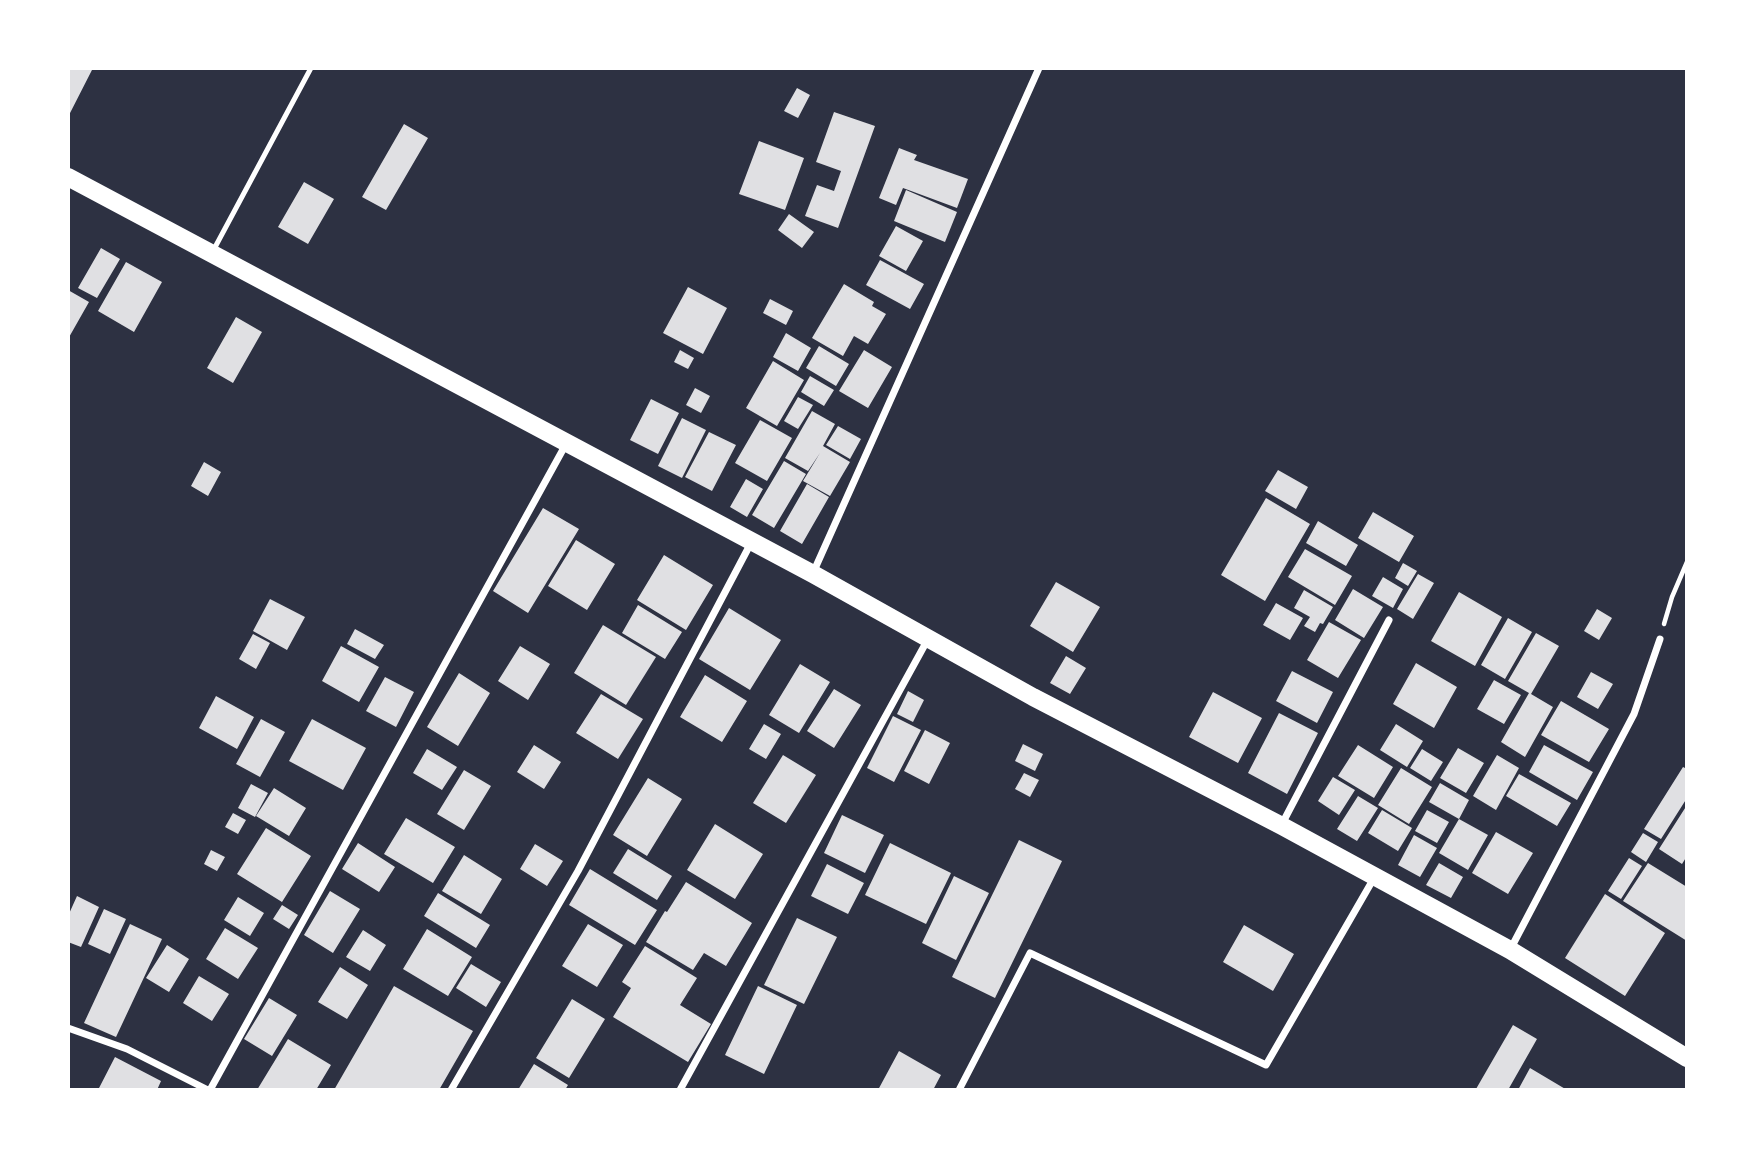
<!DOCTYPE html>
<style>
body{margin:0}
#map{position:relative;width:1755px;height:1158px;overflow:hidden;background:#2d3142;font-family:"Roboto Condensed",sans-serif}
canvas{display:block}
.frame{position:absolute;inset:0;border:70px solid #fff;pointer-events:none}
</style>
<div id="map">
<canvas width="1755" height="1158"></canvas>
<div class="frame"></div>
</div>
<script>
const c = document.querySelector('canvas').getContext('2d');
c.lineJoin = 'round';
function fill(path, color) { c.fillStyle = color; c.fill(path, 'evenodd'); }
const toPath = rows => new Path2D(rows.map(r => 'M' + r).join(''));
function strokePath(path, color, width, dash) { c.strokeStyle = color; c.lineWidth = width; c.lineCap = dash ? 'butt' : 'round'; c.setLineDash(dash || []); c.stroke(path); }
const building = toPath([
 [68,68,93,68,68,117],
 [797,88,810,95,798,118,784,111],
 [834,112,875,126,838,228,805,216,817,185,834,191,841,171,816,162],
 [404,124,428,138,386,210,362,197],
 [759,141,804,158,785,210,739,194],
 [899,148,917,155,914,160,968,179,957,208,903,188,896,205,879,198],
 [304,182,334,199,308,244,278,227],
 [906,190,957,212,945,242,894,221],
 [789,214,814,232,802,248,778,230],
 [896,226,923,241,906,271,879,256],
 [101,248,120,259,97,298,78,288],
 [880,260,924,284,910,309,866,285],
 [126,262,162,282,134,332,98,311],
 [844,284,874,302,872,306,886,314,868,344,854,336,843,356,812,338],
 [688,287,727,308,703,354,663,333],
 [68,290,89,302,68,339],
 [770,299,793,311,786,325,763,313],
 [236,317,262,332,233,383,207,368],
 [786,333,811,348,798,371,773,357],
 [819,346,849,364,836,386,806,368],
 [680,350,694,358,688,369,674,362],
 [864,350,892,367,868,408,839,391],
 [773,361,804,380,777,426,746,408],
 [810,376,834,390,824,406,801,392],
 [695,388,710,396,701,413,686,405],
 [798,397,813,405,798,429,784,421],
 [651,399,679,413,658,454,630,440],
 [812,411,835,424,823,446,850,462,830,496,803,481,820,453,808,471,785,458],
 [682,418,706,430,682,478,658,466],
 [760,420,792,438,767,481,735,463],
 [838,426,861,439,850,459,826,445],
 [709,432,736,445,712,491,685,477],
 [784,461,806,474,774,528,752,515],
 [204,462,221,472,208,496,191,486],
 [1278,470,1308,487,1296,509,1265,491],
 [746,479,763,489,747,517,730,507],
 [807,484,829,497,802,544,780,531],
 [1266,498,1310,524,1265,601,1221,575],
 [543,508,579,529,528,613,493,591],
 [1373,512,1414,536,1399,562,1358,538],
 [1318,521,1358,545,1346,566,1306,543],
 [576,540,615,564,587,610,548,586],
 [1305,549,1352,576,1335,605,1288,577],
 [664,555,713,585,686,630,637,600],
 [1403,563,1417,571,1408,586,1395,578],
 [1418,574,1434,583,1413,619,1397,609],
 [1383,577,1403,589,1393,608,1372,596],
 [1056,582,1100,607,1073,652,1030,626],
 [1353,589,1383,607,1364,638,1335,620],
 [1304,590,1333,607,1323,624,1320,623,1315,632,1304,626,1310,617,1294,608],
 [1459,592,1502,617,1475,666,1431,641],
 [270,599,305,617,287,650,253,631],
 [1276,603,1303,618,1290,640,1263,625],
 [638,605,682,632,665,659,622,633],
 [729,608,781,640,750,690,699,659],
 [1597,609,1612,618,1599,640,1584,631],
 [1508,618,1532,632,1505,679,1481,665],
 [1329,622,1361,640,1338,678,1307,660],
 [603,625,656,657,626,705,574,673],
 [355,629,384,645,375,659,347,644],
 [1536,633,1559,646,1531,694,1553,707,1525,757,1501,742,1529,693,1508,681],
 [253,634,270,643,256,669,239,659],
 [341,646,379,667,359,702,322,681],
 [520,646,550,664,528,700,498,681],
 [1066,656,1086,668,1070,694,1050,683],
 [1416,663,1457,687,1434,728,1393,704],
 [800,664,830,682,799,733,769,715],
 [1292,671,1333,692,1317,723,1276,701],
 [1591,672,1613,684,1598,709,1577,697],
 [459,673,490,693,458,746,427,727],
 [705,675,747,701,722,742,680,717],
 [385,677,414,692,396,727,366,711],
 [1494,680,1521,695,1504,724,1477,709],
 [834,689,861,705,834,748,807,731],
 [908,691,924,700,913,722,897,714],
 [1213,692,1262,718,1238,763,1189,737],
 [601,694,643,719,618,759,576,733],
 [216,696,254,717,237,749,199,728],
 [1561,701,1609,729,1589,762,1541,735],
 [1279,713,1318,733,1287,794,1248,773],
 [893,716,921,730,894,782,867,768],
 [261,719,285,732,260,777,236,764],
 [312,719,366,748,343,790,289,761],
 [764,724,781,734,766,759,749,749],
 [1396,724,1423,741,1407,767,1380,750],
 [925,730,950,743,929,784,904,771],
 [1023,744,1043,754,1035,771,1015,761],
 [534,745,561,762,544,789,517,772],
 [1358,745,1393,767,1374,798,1338,776],
 [1544,745,1593,772,1577,800,1529,772],
 [1458,748,1484,763,1466,793,1440,778],
 [427,749,457,767,442,790,413,773],
 [1422,749,1443,762,1431,781,1410,768],
 [783,755,816,775,786,823,753,803],
 [1497,755,1519,768,1496,810,1473,796],
 [1683,767,1687,769,1687,798,1661,839,1644,829],
 [1401,768,1432,787,1409,824,1378,805],
 [464,770,491,786,464,830,437,814],
 [1024,773,1039,780,1030,797,1015,789],
 [1519,774,1571,803,1557,826,1506,796],
 [1333,777,1355,790,1339,815,1318,801],
 [648,778,682,799,647,856,613,835],
 [1440,783,1469,800,1459,819,1429,802],
 [251,784,268,793,255,817,238,808],
 [274,788,306,808,289,836,256,816],
 [1358,796,1378,808,1357,841,1337,829],
 [1687,805,1687,856,1682,864,1659,849],
 [1382,810,1412,828,1398,851,1368,833],
 [1427,810,1449,822,1437,843,1415,831],
 [233,813,246,820,238,834,225,827],
 [842,815,884,835,865,873,824,853],
 [406,818,455,847,433,883,384,854],
 [1459,819,1488,835,1468,870,1439,853],
 [715,824,763,854,735,899,687,870],
 [266,828,311,856,282,902,237,874],
 [1496,832,1533,853,1508,894,1472,873],
 [1643,833,1658,842,1646,862,1631,852],
 [1414,835,1437,848,1420,877,1398,865],
 [1019,840,1062,861,995,998,952,977],
 [358,843,395,867,379,892,342,869],
 [890,843,951,873,926,924,865,895],
 [535,844,563,861,547,886,520,869],
 [628,849,672,876,657,900,613,873],
 [211,850,225,857,217,871,204,864],
 [464,855,502,879,481,914,442,891],
 [1629,858,1642,866,1621,899,1608,891],
 [1439,863,1463,877,1451,898,1426,885],
 [1648,863,1687,887,1687,941,1623,901],
 [827,864,864,883,848,914,811,896],
 [590,869,657,910,635,945,569,905],
 [954,876,989,893,956,960,922,943],
 [686,882,752,923,726,966,704,953,693,970,646,942,665,911,667,912],
 [330,891,360,909,333,953,304,935],
 [438,893,490,925,476,948,424,916],
 [1605,894,1665,933,1625,996,1565,958],
 [77,896,99,907,81,947,68,942,68,916],
 [238,897,264,913,250,936,224,920],
 [282,905,298,915,289,929,273,919],
 [104,909,126,919,110,954,88,944],
 [797,918,837,937,804,1004,764,985],
 [130,924,162,939,116,1037,84,1023],
 [588,924,623,945,597,987,562,966],
 [1244,925,1294,954,1273,991,1223,962],
 [225,928,258,948,238,979,206,959],
 [427,929,472,957,448,996,403,969],
 [363,930,386,945,370,971,346,957],
 [167,945,189,959,169,992,146,978],
 [645,946,697,978,680,1005,711,1024,688,1062,613,1017,631,988,622,982],
 [471,964,501,982,486,1007,456,988],
 [340,967,368,985,347,1019,318,1002],
 [199,976,229,994,212,1021,183,1003],
 [394,986,473,1031,439,1090,334,1090],
 [758,986,797,1005,764,1074,725,1055],
 [269,998,297,1015,272,1056,244,1039],
 [572,999,605,1019,569,1078,536,1058],
 [1513,1025,1537,1039,1508,1090,1478,1090,1476,1089],
 [288,1039,331,1065,316,1090,257,1090],
 [899,1051,941,1075,933,1090,878,1090],
 [115,1057,161,1081,157,1090,98,1090],
 [534,1064,568,1085,565,1090,518,1090],
 [1530,1068,1567,1090,1518,1090]
]);
const path = toPath([
 [1664,624,1672,597,1687,562]
]);
const service = toPath([
 [213,251,311,68]
]);
const minor = toPath([
 [813,573,1039,68],
 [1282,824,1389,620],
 [1510,950,1634,714,1660,639],
 [68,1028,127,1049,208,1090],
 [210,1090,566,444],
 [451,1090,578,871,752,541],
 [680,1090,928,639],
 [959,1090,1030,953,1266,1065,1374,878]
]);
const primary = toPath([
 [68,177,813,574,1033,697,1282,826,1510,950,1687,1058]
]);
fill(building, '#e0e0e3');
strokePath(path, '#fff', 4.5);
strokePath(service, '#fff', 5);
strokePath(minor, '#fff', 7);
strokePath(primary, '#fff', 18);
</script>
